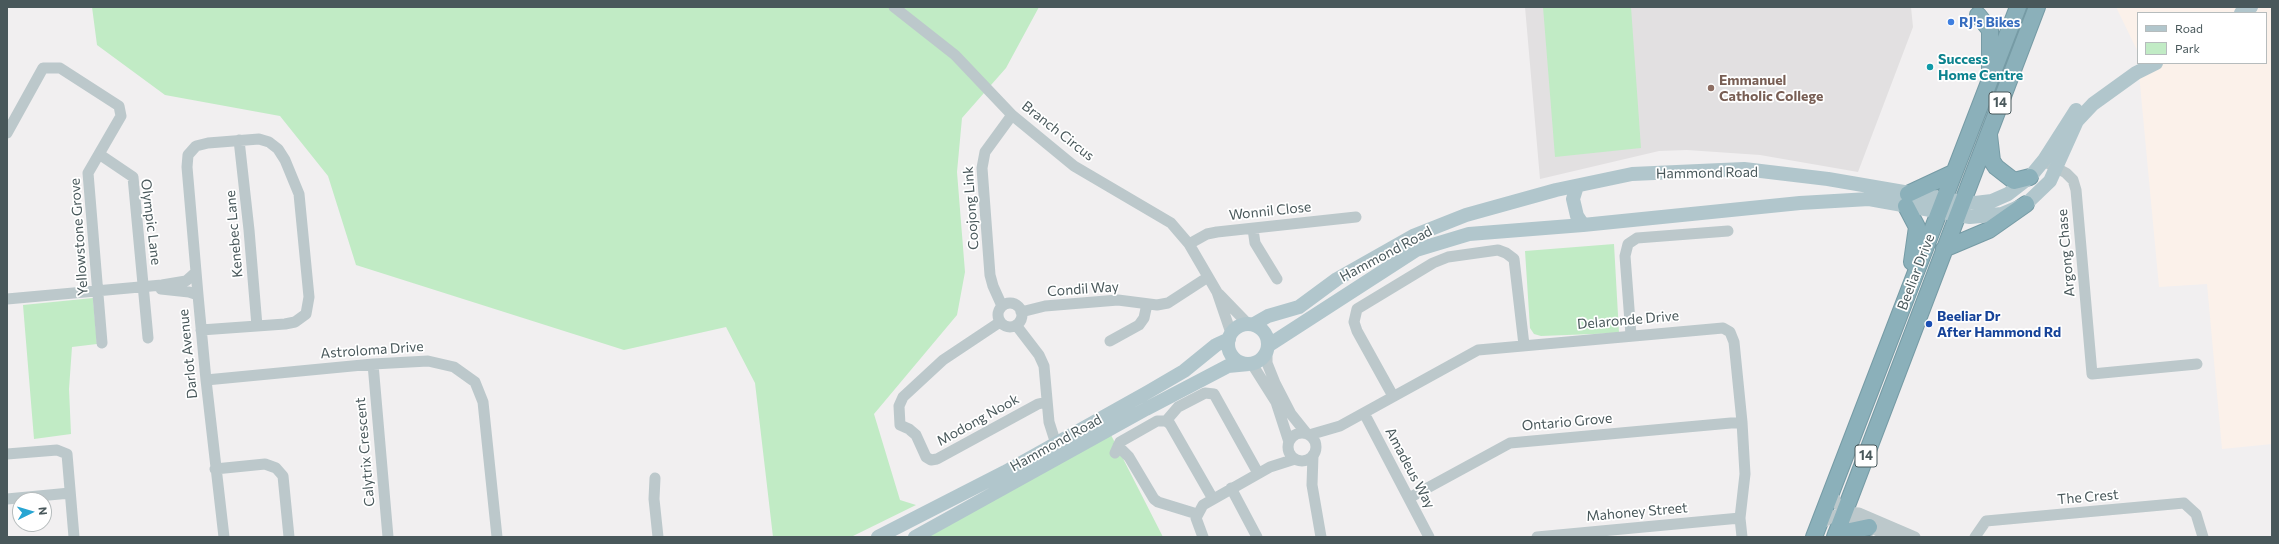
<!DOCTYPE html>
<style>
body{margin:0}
#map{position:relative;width:2279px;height:544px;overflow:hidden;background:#f1eff0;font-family:Commissioner,sans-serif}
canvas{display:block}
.frame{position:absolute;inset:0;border:8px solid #49585b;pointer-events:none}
.legend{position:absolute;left:2137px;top:12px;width:130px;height:52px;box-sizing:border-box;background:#fff;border:1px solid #b6bcbd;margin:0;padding:5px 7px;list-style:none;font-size:12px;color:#49585b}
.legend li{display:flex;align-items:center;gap:8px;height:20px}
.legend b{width:20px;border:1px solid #b6bcbd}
.north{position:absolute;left:12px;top:492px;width:40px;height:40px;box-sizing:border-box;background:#fff;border:1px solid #b6bcbd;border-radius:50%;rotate:85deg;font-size:11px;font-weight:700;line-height:16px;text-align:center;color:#49585b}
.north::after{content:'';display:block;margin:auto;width:14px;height:18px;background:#28a5d2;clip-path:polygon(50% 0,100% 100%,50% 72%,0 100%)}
</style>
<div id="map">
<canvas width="2279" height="544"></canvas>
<div class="frame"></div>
<ul class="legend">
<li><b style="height:5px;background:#b1c6cc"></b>Road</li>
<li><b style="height:11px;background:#c1ebc5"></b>Park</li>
</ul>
<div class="north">N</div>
</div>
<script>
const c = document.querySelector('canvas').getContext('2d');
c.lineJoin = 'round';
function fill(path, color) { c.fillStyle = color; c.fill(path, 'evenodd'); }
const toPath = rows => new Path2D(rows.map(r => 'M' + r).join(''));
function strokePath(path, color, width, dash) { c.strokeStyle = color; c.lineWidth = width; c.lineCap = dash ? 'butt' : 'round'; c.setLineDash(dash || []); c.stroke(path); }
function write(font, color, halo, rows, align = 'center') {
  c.font = font + ' Commissioner,sans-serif'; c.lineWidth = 3.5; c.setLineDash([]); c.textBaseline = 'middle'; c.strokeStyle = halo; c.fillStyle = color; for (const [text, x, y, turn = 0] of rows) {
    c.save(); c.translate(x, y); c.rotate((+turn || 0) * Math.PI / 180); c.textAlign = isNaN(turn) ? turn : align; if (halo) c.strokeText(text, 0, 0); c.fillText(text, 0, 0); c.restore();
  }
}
const commercial = toPath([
 [2116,7,2272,7,2272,444,2222,449,2207,284,2159,287,2138,63,2266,63,2266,13,2138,13,2138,61,2137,50]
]);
const education = toPath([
 [1525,7,1911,7,1913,27,1858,172,1760,155,1687,150,1659,151,1540,179]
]);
const green = toPath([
 [92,7,1039,7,1006,68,962,118,957,172,965,272,957,315,874,414,900,500,916,505,851,537,773,537,755,383,726,327,624,350,356,265,328,176,280,116,165,95,97,45],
 [1543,7,1631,7,1641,148,1555,157],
 [1614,244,1619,333,1541,336,1534,334,1530,328,1525,251],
 [93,298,97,344,72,347,69,389,71,434,34,439,23,305],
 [1111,435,1163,537,909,537]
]);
const minor = toPath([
 [894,7,955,55,1012,115,1074,166,1171,223,1189,244,1217,292,1231,333],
 [7,133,43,68,60,68,119,106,121,116,88,173,102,343],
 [239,140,249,230,257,326],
 [99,154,133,177,148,338],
 [2049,164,2066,173,2073,180,2076,190,2092,374,2197,364],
 [1253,229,1255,243,1277,279],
 [1189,244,1207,234,1217,232,1356,217],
 [161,289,189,292,198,295],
 [1219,294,1248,324],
 [7,299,162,285,186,281,196,272],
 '998 315a12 12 0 1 1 24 0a12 12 0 1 1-24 0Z',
 [1002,306,993,286,990,275,982,168,985,152,1012,115],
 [1021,312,1045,306,1118,300,1157,305,1168,303,1208,277],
 [1000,322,943,360,903,397,899,406,900,425,909,429,916,435,926,457,931,460,937,459,1038,404,1047,402],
 [1016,325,1039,355,1044,366,1049,422,1056,444],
 [201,330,285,324,295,322,306,314,309,297,299,194,285,160,278,149,269,142,259,139,208,143,196,146,188,155,187,167,198,295,206,380,224,537],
 [1631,335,1625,256,1628,244,1637,238,1728,231],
 [1110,341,1139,325,1144,318,1147,304],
 [1267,351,1267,363,1275,383,1291,414,1307,434],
 [373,364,388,537],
 [1252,364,1276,402,1289,442],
 [206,380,373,364,428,361,454,367,475,382,483,402,497,537],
 [1393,396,1357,331,1354,322,1357,309,1433,263,1448,257,1498,250,1506,253,1514,259,1524,345],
 [1364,413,1429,537],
 [1166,421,1178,407,1205,393,1214,394,1258,473],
 '1288 447a14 14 0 1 1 28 0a14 14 0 1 1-28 0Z',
 [1309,435,1340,426,1478,350,1723,328,1730,332,1734,342,1742,422,1745,474,1740,518,1742,537],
 [1118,446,1129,457,1154,499,1158,502,1197,514],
 [1115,453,1120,442,1157,421,1166,421,1170,424,1213,499],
 [7,454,57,450,67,454,74,537],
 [1313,455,1312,485,1321,537],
 [215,469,265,464,276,468,283,476,289,537],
 [655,478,654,499,658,537],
 [1231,488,1257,537],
 [1832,492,1836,502,1855,522,1893,537],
 [1409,498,1510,443,1742,422],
 [7,499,70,493],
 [1819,525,1833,516,1845,512,1859,513,1915,537],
 [1203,537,1196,518,1203,505,1270,467,1295,459],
 [1537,537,1740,518],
 [1975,537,1986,521,2184,503,2196,514,2203,537]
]);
const major = toPath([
 [2241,13,2251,7],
 [1577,186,1573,199,1577,216,1583,225],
 '1228 344a20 20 0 1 1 40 0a20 20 0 1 1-40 0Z',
 [1254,324,1268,316,1299,307,1337,279,1413,236,1466,215,1556,190,1632,174,1744,169,1828,179,1962,202,1975,203,1992,201,2008,194,2030,177,2044,160,2076,110],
 [1269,345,1416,250,1469,234,1583,225,1800,203,1869,199,1970,217,2002,214,2026,204,2050,181,2077,121,2093,104,2136,73,2156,63],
 [878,537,1005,472,1148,392,1184,371,1216,345,1229,339],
 [915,537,1146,409,1228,366,1249,364]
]);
const highway = toPath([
 [1978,15,1990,30,1990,70],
 [1989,135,1992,161,1996,167,2014,181,2030,177],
 [1908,194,1953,173],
 [1906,206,1917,227,1912,262],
 [1944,249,1989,230,2026,204],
 [1836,534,1869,527],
 [1814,537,2018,7],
 [1835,537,2037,7]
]);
const markers = [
 [1951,22,4,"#3f7fe0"],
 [1930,67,4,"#0f9aa8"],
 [1711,88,4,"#8d6e63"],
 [1929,324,4,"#1a4fb4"]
];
const shields = [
 [2000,103,22],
 [1866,456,22]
];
const shieldNames = [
 ["14",2000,103],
 ["14",1866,456]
];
const shopNames = [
 ["RJ's Bikes",1959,22]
];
const cultureNames = [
 ["Success",1938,59],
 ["Home Centre",1938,75]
];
const educationNames = [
 ["Emmanuel",1719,80],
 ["Catholic College",1719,96]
];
const streetNames = [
 ["Branch Circus",1058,131,38],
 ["Hammond Road",1707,173,-1],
 ["Coojong Link",971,208,-94],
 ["Wonnil Close",1270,211,-6],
 ["Olympic Lane",151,222,83],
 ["Kenebec Lane",234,234,-95],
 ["Yellowstone Grove",79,237,-94],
 ["Argong Chase",2066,253,-95],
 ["Hammond Road",1386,254,-28],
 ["Beeliar Drive",1916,272,-69],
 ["Condil Way",1083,289,-4],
 ["Delaronde Drive",1628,320,-5],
 ["Astroloma Drive",372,350,-4],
 ["Darlot Avenue",188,354,-96],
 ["Modong Nook",978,420,-29],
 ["Ontario Grove",1567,422,-5],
 ["Hammond Road",1056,443,-29],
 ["Calytrix Crescent",365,452,-95],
 ["Amadeus Way",1410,468,62],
 ["The Crest",2088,497,-5],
 ["Mahoney Street",1637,512,-5]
];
const transitNames = [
 ["Beeliar Dr",1937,316],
 ["After Hammond Rd",1937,332]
];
fill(commercial, '#fbf1ea');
fill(education, '#e2e0e1');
fill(green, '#c1ebc5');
strokePath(highway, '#769ba5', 18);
strokePath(minor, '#bcc8cb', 11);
strokePath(major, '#b1c6cc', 14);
strokePath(highway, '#8bb0ba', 16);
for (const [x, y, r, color] of markers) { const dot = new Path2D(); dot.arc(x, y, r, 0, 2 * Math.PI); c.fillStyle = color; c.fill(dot); strokePath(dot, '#fff', 1.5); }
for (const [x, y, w] of shields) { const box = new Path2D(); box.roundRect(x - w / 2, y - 11, w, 22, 3); c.fillStyle = '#fff'; c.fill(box); strokePath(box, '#49585b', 1); }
write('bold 13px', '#49585b', null, shieldNames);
write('bold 14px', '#366cbe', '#fff', shopNames, 'left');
write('bold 14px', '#0d838f', '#fff', cultureNames, 'left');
write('bold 14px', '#785e54', '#fff', educationNames, 'left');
write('14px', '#49585b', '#fff', streetNames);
write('bold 14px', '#164399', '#fff', transitNames, 'left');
</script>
